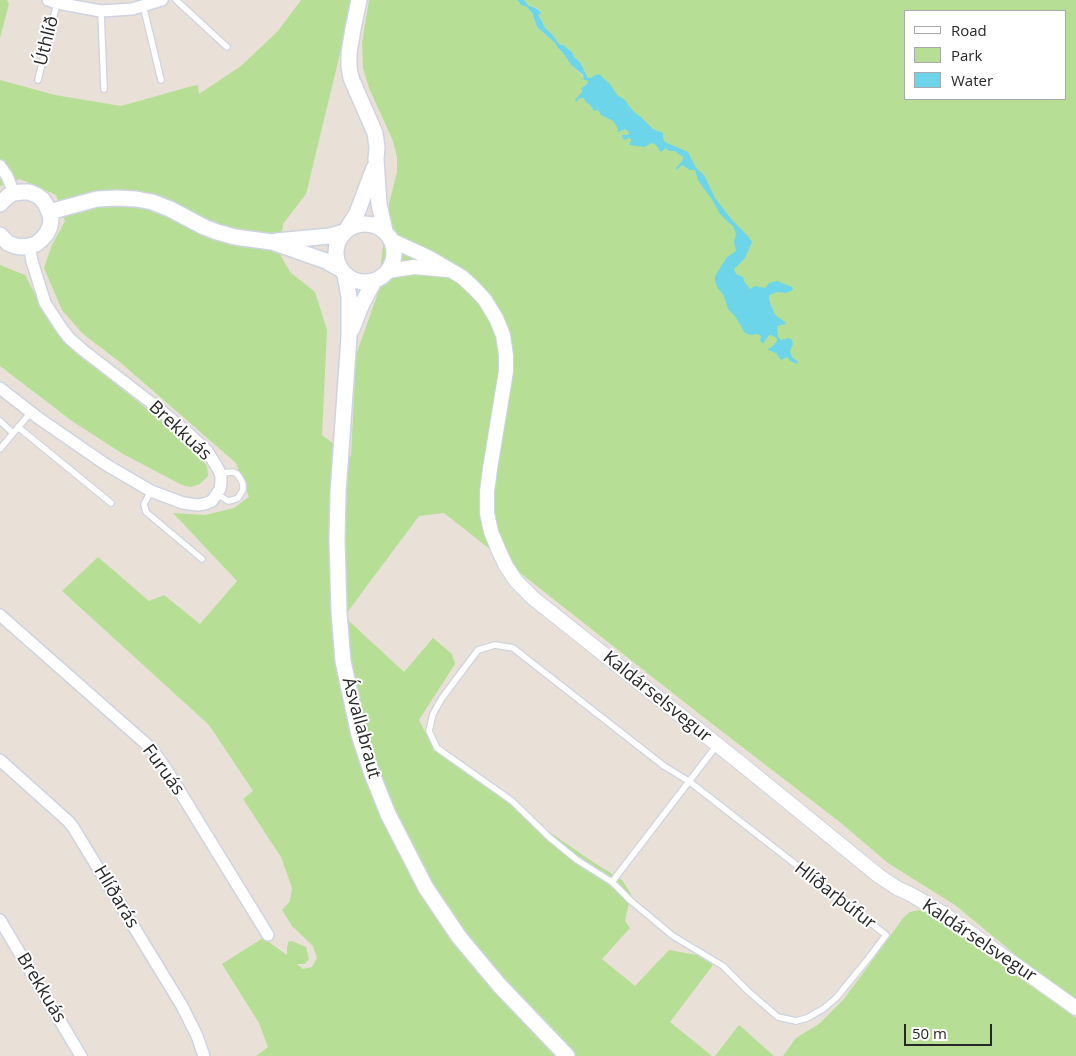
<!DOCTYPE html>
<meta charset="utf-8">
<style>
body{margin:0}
#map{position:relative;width:1076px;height:1056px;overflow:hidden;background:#e9e0d8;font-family:"Open Sans",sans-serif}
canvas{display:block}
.legend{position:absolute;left:904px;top:10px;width:162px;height:90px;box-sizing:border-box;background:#fff;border:1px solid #a9a9a9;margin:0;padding:6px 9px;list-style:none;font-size:15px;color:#272727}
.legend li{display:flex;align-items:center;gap:10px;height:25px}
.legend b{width:25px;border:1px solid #a9a9a9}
.scale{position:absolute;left:904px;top:1024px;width:88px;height:22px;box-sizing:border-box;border:2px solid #272727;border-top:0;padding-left:6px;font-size:15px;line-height:18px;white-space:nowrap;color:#272727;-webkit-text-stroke:4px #fff;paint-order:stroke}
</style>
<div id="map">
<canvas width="1076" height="1056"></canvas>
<ul class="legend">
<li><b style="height:6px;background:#fff"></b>Road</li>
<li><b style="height:14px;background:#b6df95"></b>Park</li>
<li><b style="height:14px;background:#6cd5ea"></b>Water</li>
</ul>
<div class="scale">50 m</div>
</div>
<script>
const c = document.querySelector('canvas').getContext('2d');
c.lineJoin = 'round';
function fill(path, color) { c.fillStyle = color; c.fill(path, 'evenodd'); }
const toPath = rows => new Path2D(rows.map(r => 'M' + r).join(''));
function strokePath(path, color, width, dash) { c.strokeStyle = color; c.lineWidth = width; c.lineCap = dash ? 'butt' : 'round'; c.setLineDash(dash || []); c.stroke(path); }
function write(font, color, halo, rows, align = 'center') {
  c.font = font + ' "Open Sans",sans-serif'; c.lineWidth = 4; c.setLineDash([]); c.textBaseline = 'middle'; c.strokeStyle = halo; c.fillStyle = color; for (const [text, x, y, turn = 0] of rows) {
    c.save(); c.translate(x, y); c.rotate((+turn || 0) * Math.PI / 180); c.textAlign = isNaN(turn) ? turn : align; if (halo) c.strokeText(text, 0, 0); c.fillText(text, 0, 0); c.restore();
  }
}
const green = toPath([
 [0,0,7,0,9,4,0,38],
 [301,0,353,0,306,194,283,224,280,254,290,272,315,292,327,330,322,435,351,457,356,355,377,296,387,212,397,172,397,157,393,141,369,88,363,68,362,43,369,0,517,0,519,3,527,7,532,13,537,27,555,43,557,47,563,53,571,65,587,80,588,82,585,86,581,88,581,91,600,75,593,76,591,78,588,78,580,62,574,57,572,52,563,45,559,44,552,34,545,28,542,21,538,15,541,12,537,8,529,6,524,0,1076,0,1076,1000,1017,956,955,905,888,863,841,823,702,716,444,513,419,516,346,614,349,621,404,672,433,638,452,654,455,664,419,720,425,732,445,752,475,776,516,800,548,831,593,862,622,880,631,894,625,921,630,928,602,959,635,986,669,950,697,955,713,965,670,1022,712,1056,256,1056,268,1047,259,1023,222,964,263,938,287,955,287,948,288,942,292,941,306,947,309,959,305,964,297,964,303,969,312,967,317,958,313,946,292,926,282,910,290,901,292,888,281,857,243,799,253,791,209,725,62,591,98,557,149,601,164,595,200,624,237,581,173,513,205,515,234,508,249,497,236,463,121,363,82,333,62,310,44,268,52,245,65,221,56,195,20,179,0,186,0,80,55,95,121,106,192,86,198,85,199,94,241,66,278,31],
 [905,11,1065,11,1065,99,905,99],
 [0,265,25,275,40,303,57,330,80,356,185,439,207,466,208,476,200,484,191,487,182,485,123,454,72,421,0,366],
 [919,910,928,913,1076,1018,1076,1056,783,1056,796,1038,819,1024,844,999,904,917,910,912],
 [739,1025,774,1056,715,1056]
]);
const water = toPath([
 [517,0,524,0,529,6,536,8,541,12,541,13,538,15,542,21,545,28,552,34,559,44,563,45,572,52,574,57,580,62,588,78,591,78,593,76,599,74,610,84,617,95,625,100,633,111,641,117,653,129,663,133,663,138,665,142,688,152,696,168,704,175,715,198,732,220,747,235,752,242,745,258,734,269,736,274,743,277,744,281,750,289,755,286,765,288,769,283,777,281,792,287,793,289,791,291,786,293,777,292,769,295,769,300,775,315,785,322,786,324,777,326,778,337,781,340,789,338,792,340,793,344,790,351,792,357,798,362,797,364,790,361,787,357,781,360,776,353,768,350,768,349,773,346,777,341,777,339,775,337,771,335,768,336,763,344,760,340,761,337,760,335,757,334,751,335,745,333,735,316,728,309,724,296,717,287,715,280,715,276,727,257,736,251,734,242,736,234,733,226,729,223,720,214,711,198,704,189,698,180,695,170,690,170,682,165,676,170,676,168,682,161,683,158,683,157,675,151,669,151,666,148,661,152,655,144,652,143,644,147,630,145,629,144,631,141,631,139,629,138,624,140,622,136,622,135,628,135,629,133,629,132,625,129,618,132,617,127,613,121,601,115,598,110,594,111,590,105,586,102,584,98,580,98,576,102,575,101,575,100,582,92,581,88,586,85,588,82,587,80,584,80,583,75,571,65,563,53,557,47,555,43,537,27,532,13,527,7,521,5]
]);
const service = toPath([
 [176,0,227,47],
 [143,5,161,80],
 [101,11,104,89],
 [38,80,57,3],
 [0,421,13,433],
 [18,427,111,503],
 [0,449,31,412],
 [151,491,144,504,146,512,202,559],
 [217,494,228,501,233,500,238,498,243,490,243,484,240,478,237,474,233,472,220,473],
 [495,645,513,648,664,766,690,782,886,935,868,959,836,998,823,1009,807,1018,796,1021,778,1017,749,992,723,966,673,936,631,901,612,882,577,860,550,838,512,801,437,748,429,731,433,714,442,698,478,650,495,645],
 [612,882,717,745]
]);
const minor = toPath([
 [48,0,57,3,101,11,132,9,162,0],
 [0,166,7,176,14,193],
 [0,388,37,417,105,464,151,491,183,503,198,505,204,504,212,501,220,489,221,482,221,475,217,467,207,451,188,433,154,405,84,351,70,339,62,329,45,303,32,261,29,246],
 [0,615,144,742,154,752,166,769,268,935],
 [0,760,68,821,73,827,182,1006,197,1036,204,1056],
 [0,920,81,1056]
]);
const tertiary = toPath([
 [391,240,428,257,462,277,475,289,485,300,496,318,503,335,506,355,506,371,490,469,487,492,487,513,491,532,499,551,506,566,516,581,533,598,744,766,879,876,897,888,912,895,944,914,1076,1008],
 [388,271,414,267,447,270]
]);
const secondary = toPath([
 [359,0,353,29,349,53,349,67,351,78,375,133,377,147,376,159,379,204,385,231],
 [0,204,8,196,14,193,22,192,29,192,36,195,42,199,46,205,49,212,51,219,50,226,47,233,42,239,36,244,29,246,22,247,15,246,8,243,0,235],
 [49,212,97,199,117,198,136,199,152,202,170,209,204,227,217,232,235,237,272,242,326,261,340,269],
 '336 253a29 29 0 1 1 58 0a29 29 0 1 1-58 0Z',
 [347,229,357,213,374,168],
 [276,241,330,236,344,232],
 [345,275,349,297,349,337,338,493,337,540,339,612,343,661,359,735,372,774,388,814,426,888,459,937,500,986,567,1056],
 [352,329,361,306,374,281]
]);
const streetNames = [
 ["Úthlíð",47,41,-76],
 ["Brekkuás",180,431,43],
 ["Kaldárselsvegur",657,697,39],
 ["Ásvallabraut",361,728,75],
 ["Furuás",163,770,54],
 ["Hlíðarþúfur",835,896,38],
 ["Hlíðarás",116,897,59],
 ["Kaldárselsvegur",979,941,34],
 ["Brekkuás",41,988,59]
];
fill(green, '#b6df95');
fill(water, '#6cd5ea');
strokePath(service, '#cdd3e0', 8);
strokePath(minor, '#cdd3e0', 14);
strokePath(tertiary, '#cdd3e0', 16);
strokePath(secondary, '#cdd3e0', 18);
strokePath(service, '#fff', 5.5);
strokePath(minor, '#fff', 11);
strokePath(tertiary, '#fff', 14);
strokePath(secondary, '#fff', 15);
write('18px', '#272727', '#fff', streetNames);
</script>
